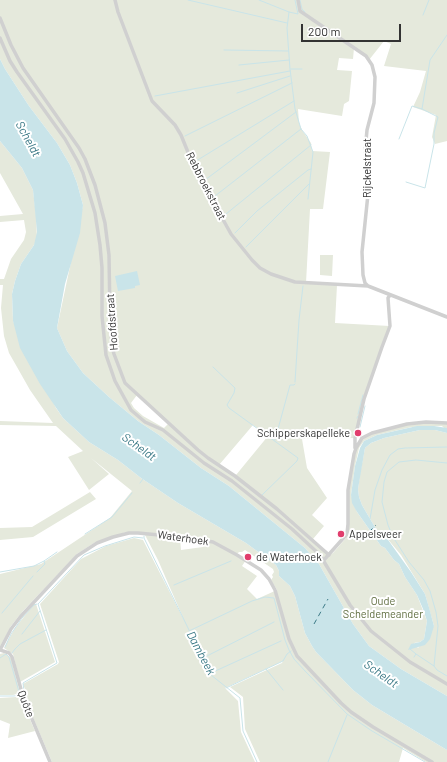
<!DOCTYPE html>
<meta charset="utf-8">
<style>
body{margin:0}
#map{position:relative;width:447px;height:762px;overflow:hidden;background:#fff;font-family:Barlow,sans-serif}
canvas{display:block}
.scale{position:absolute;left:301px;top:24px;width:100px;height:18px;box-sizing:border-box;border:2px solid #333;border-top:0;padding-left:5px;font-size:12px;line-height:14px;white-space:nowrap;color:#333;-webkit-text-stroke:3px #fff;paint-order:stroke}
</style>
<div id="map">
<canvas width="447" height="762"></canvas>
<div class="scale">200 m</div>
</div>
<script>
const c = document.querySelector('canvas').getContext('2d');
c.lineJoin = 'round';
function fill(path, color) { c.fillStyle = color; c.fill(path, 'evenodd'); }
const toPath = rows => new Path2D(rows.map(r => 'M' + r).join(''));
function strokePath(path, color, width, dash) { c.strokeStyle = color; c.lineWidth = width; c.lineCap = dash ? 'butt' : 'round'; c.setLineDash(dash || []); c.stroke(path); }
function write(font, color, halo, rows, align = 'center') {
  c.font = font + ' Barlow,sans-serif'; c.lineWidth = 4; c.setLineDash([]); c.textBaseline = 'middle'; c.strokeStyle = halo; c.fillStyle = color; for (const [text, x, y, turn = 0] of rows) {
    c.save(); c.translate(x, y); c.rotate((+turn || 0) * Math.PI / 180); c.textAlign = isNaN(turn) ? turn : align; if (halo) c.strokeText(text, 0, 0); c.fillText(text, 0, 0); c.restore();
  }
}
const green = toPath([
 [0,0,447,0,447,141,435,144,432,137,436,115,413,107,420,92,426,71,384,66,391,44,384,41,369,60,354,48,353,59,339,58,337,70,352,71,349,101,344,104,342,116,298,109,299,123,302,130,311,143,312,151,330,152,323,209,310,209,306,283,337,285,335,323,390,326,364,399,355,438,302,439,307,468,327,498,312,515,324,526,313,539,329,555,333,553,346,538,345,537,347,535,347,503,354,454,360,443,367,435,418,422,447,424,447,428,444,428,442,426,412,427,377,435,364,441,359,448,355,466,351,495,357,512,381,546,385,548,394,560,399,564,405,577,417,595,427,621,424,639,420,642,414,643,418,648,434,626,425,594,401,555,386,537,376,529,362,505,359,497,358,489,360,474,365,448,371,443,384,438,420,430,435,430,447,433,447,696,401,669,369,646,353,624,319,564,305,548,229,486,201,468,159,435,138,421,109,397,83,373,67,351,57,328,83,205,77,183,70,165,57,143,29,106,5,69,0,59],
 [137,395,168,424,164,428,143,416,134,408,131,403],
 [253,425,268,436,236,475,219,465],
 [0,141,22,168,33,190,36,215,37,239,34,245,21,264,15,281,12,294,13,321,56,408,63,418,89,442,118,460,141,478,178,503,246,543,276,565,279,571,279,576,290,586,295,596,305,633,312,646,316,652,353,690,372,705,447,750,447,762,426,762,403,748,399,762,260,762,245,729,243,697,230,687,282,663,283,661,225,688,238,701,241,732,255,762,52,762,23,694,26,692,23,684,58,664,59,662,40,604,81,559,106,546,134,538,143,540,184,620,158,560,145,535,126,532,94,543,77,554,23,611,11,626,0,647,0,574,41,564,110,518,132,491,91,458,109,474,89,490,68,457,83,451,56,426,0,425,0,421,53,423,30,390,17,367,9,353,4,336,1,308,3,285,0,285,0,279,4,279,11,259,24,240,26,232,24,220,0,222,0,216,23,214,0,173],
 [180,538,207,541,203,547,181,550],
 [245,550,273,569,274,572,272,575,273,577,271,580,277,590,257,599,247,589,257,576,242,566,246,560,237,554,239,552,242,552],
 [320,255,333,255,332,276,320,275],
 [90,492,96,499,33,537,0,540,0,528,32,527],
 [34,604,36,604,55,662,20,682,13,654,4,648,15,628],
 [4,653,11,658,20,693,13,695,0,695,0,654],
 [20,696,35,731,8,738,10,724,0,720,0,698,16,697]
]);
const water = toPath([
 [0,59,5,69,29,106,57,143,70,165,77,183,83,205,80,233,65,284,57,328,67,351,83,373,109,397,138,421,159,435,201,468,229,486,305,548,319,564,353,624,369,646,401,669,447,696,447,750,372,705,353,690,316,652,312,646,305,633,295,596,290,586,279,576,279,571,276,565,246,543,178,503,141,478,118,460,89,442,63,418,40,384,20,348,13,321,12,294,15,281,21,264,34,245,37,232,33,190,22,168,0,141],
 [137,271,140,285,135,286,135,288,118,291,115,276],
 [417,426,434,426,447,428,447,433,435,430,420,430,384,438,371,443,365,448,358,489,359,497,362,505,376,529,386,537,411,572,425,594,430,611,434,626,430,639,425,645,408,650,411,644,420,642,424,639,427,621,423,609,417,595,405,577,399,564,394,560,385,548,381,546,357,512,352,503,351,495,355,466,360,448,364,441,377,435]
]);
const stream = toPath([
 [188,0,287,23],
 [259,0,289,12,298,14,295,0],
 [300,0,302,9,305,12],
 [289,12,287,28,290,69,295,109,301,129,307,136,313,152,308,199],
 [423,15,429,0],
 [224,50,288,51],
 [239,65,289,60],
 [291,69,302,69],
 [237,93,290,76],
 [155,96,290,71],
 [185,136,292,83],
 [399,139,412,106,422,109,430,60,447,35],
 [196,161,294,101],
 [205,180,296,112],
 [406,182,425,188,434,144,434,133,438,117,422,109],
 [215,196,301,129],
 [226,214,311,145],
 [235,233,257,211,308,170,311,169],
 [246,247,309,184],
 [213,367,235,388,234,393,227,405,229,408,298,458,297,461,262,495],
 [295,382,299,320,303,286],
 [358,414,363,395],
 [357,418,358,416],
 [360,427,365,406],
 [275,440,290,385,294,385,295,384],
 [140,483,143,479],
 [370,519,375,490,382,470,390,455,398,449,405,448,447,447],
 [85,534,112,517,132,493],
 [144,536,144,538,211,675,240,698,243,731,257,762],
 [0,572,34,566,44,561],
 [37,572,45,564,44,561,57,552],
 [174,585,231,561],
 [2,613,33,576],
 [189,631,252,601,265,597,274,598,285,640,289,650,294,659,305,671,347,714,372,731,425,762],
 [22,634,40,611],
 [5,647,11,634,22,618,34,605,37,604],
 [410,649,416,654,414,657],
 [12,653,15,649,20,644,46,630],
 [416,654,434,666,438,626,436,612,430,591,424,580,409,562,393,537,388,525,382,502,384,482,387,472,399,462,416,460,447,463],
 [0,658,6,654,9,657,20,695,14,696,0,696],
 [203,658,274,622],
 [434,666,437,670,447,676],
 [266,669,283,690],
 [211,673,281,641],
 [226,688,283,661,287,654,291,651],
 [23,693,24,691,23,683,57,663,38,604,84,555,105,546,134,537,143,538],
 [328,762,347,715]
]);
const ferry = toPath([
 [369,532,376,525],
 [314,624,328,599]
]);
const street = toPath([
 [115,0,118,12,152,101,175,125,181,135,194,167,231,234,252,260,260,268,271,274,295,282,368,286],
 [298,0,300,11,366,56,372,65,375,77,374,103,367,130,365,152,368,194,362,252,363,275,365,283,368,286,447,317],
 [0,18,11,45,23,68,79,148,85,159,95,185,105,223,109,255,110,316,112,346,114,354,125,383,198,450,208,458,235,476,277,509,329,555],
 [0,38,10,61,17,72,65,139,78,162,83,173,95,213,100,245,102,268,102,316,106,355,115,381,131,410,145,422,163,430,204,463,232,481,292,529,320,555,350,605,371,631,410,662,447,684],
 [355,448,355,438,364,399,382,347,390,326,388,298,390,295],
 [323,561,347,534,348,524,348,490,354,454,356,448,362,438,372,433,407,424,426,422,447,423],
 [0,650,11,629,21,616,77,556,97,543,113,537,129,533,138,533,191,538,213,542,237,555,261,570,269,579,275,590,289,639,297,656,341,703,351,712,373,727,432,762],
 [0,650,9,653,12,657,24,700,50,762]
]);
const markers = [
 [358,433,4,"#e13d6d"],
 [341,534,4,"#e13d6d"],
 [248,557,4,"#e13d6d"]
];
const streetNames = [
 ["Rijckelstraat",367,168,-90],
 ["Rebbroekstraat",206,186,63],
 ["Hoofdstraat",112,322,-94],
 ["Waterhoek",183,538,8],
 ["Quôte",26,704,69]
];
const poiNames = [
 ["Schipperskapelleke",350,433,"right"],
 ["Appelsveer",349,534],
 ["de Waterhoek",256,557]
];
const parkNames = [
 ["Oude",383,601],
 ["Scheldemeander",383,614]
];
const waterNames = [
 ["Scheldt",28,139,61],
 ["Scheldt",139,447,36],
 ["Dambeek",201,653,62],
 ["Scheldt",381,674,35]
];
fill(green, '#e5e9dc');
fill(water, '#c9e4e9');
strokePath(stream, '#c9e4e9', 1);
strokePath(ferry, '#3c7a87', 1, [5, 4]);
strokePath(street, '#d0d0d0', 3.5);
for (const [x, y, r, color] of markers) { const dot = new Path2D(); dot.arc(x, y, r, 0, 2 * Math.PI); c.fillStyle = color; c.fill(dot); strokePath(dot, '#fff', 1.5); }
write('11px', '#333', '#fff', streetNames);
write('11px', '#333', '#fff', poiNames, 'left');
write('11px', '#606e40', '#fff', parkNames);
write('italic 12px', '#3c7a87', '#fff', waterNames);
</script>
